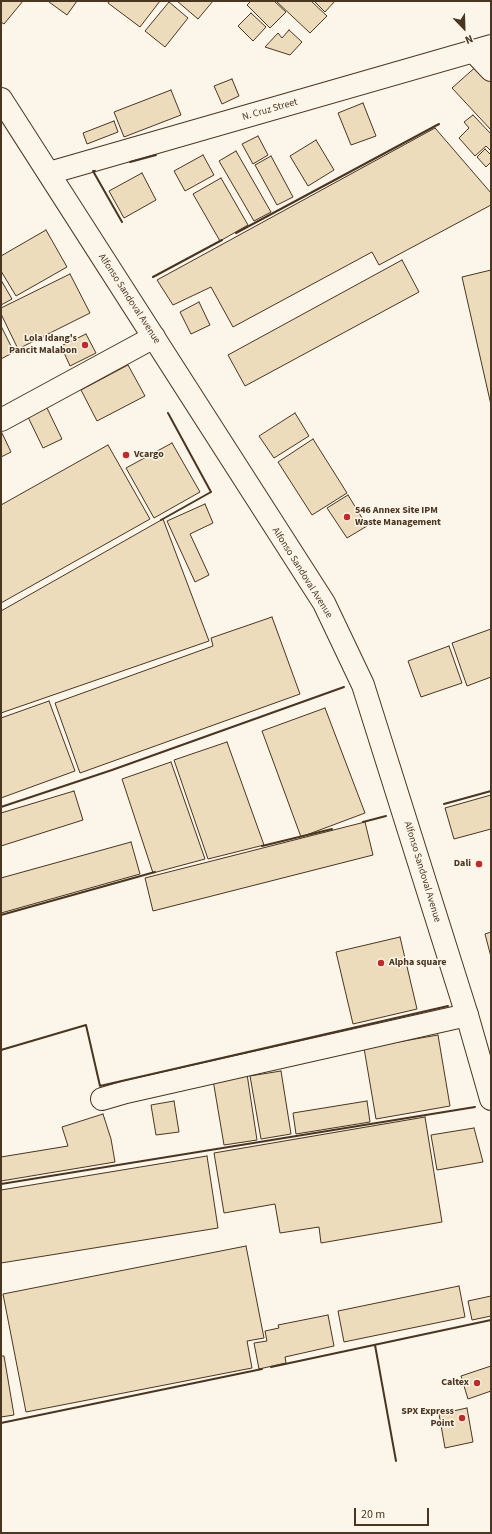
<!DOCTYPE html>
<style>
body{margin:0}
#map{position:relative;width:492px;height:1534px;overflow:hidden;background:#fbf6e9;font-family:"Source Sans 3",sans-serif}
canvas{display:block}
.frame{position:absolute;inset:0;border:2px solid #4a3520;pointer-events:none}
.north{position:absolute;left:444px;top:8px;width:40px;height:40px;-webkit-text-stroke:3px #fbf6e9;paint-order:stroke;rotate:157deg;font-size:11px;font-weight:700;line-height:16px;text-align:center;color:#4a3520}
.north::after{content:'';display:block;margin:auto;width:14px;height:18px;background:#4a3520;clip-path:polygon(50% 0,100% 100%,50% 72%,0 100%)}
.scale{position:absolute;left:354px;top:1508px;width:75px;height:18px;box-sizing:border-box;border:2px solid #4a3520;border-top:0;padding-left:5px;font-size:12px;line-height:14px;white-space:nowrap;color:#4a3520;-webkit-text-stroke:3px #fbf6e9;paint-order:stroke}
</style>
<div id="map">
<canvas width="492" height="1534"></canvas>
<div class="frame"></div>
<div class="north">N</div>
<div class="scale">20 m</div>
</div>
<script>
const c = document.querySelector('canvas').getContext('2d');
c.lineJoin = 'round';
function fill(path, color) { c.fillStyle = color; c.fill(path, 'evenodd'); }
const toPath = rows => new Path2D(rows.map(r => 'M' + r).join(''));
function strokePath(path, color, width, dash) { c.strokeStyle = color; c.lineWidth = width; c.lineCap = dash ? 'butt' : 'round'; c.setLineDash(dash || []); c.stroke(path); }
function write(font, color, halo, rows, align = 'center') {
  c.font = font + ' "Source Sans 3",sans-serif'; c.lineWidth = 3; c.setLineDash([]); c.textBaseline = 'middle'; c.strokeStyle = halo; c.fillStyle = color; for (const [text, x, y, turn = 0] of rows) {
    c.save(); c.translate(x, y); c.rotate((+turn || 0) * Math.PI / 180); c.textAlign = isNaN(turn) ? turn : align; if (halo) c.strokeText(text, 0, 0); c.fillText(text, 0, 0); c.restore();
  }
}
const building = toPath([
 [1,1,23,1,4,24,1,22,1,1],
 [50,1,77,1,67,15,49,2,50,1],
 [109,1,160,1,140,27,108,3,109,1],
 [177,1,213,1,198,19,177,1],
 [251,1,274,1,286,12,270,28,247,5,251,1],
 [276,1,311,1,327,16,310,33,276,1],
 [314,1,335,1,325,12,314,1],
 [169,2,188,18,165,47,145,31,169,2],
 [251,13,266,27,253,41,238,26,251,13],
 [289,30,302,42,290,55,265,47,278,33,282,38,289,30],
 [479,64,491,77,491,130,452,88,479,64],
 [232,79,239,96,222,104,214,86,232,79],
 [171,90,181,115,124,137,114,112,171,90],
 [363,103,376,136,351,145,338,113,363,103],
 [473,115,491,134,491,151,486,146,475,156,459,138,469,128,464,122,473,115],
 [114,121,118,132,87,144,83,133,114,121],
 [435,128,491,193,491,205,379,265,372,252,233,327,211,287,173,305,157,280,435,128],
 [258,136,268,155,253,164,242,144,258,136],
 [316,140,334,170,308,186,290,156,316,140],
 [485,149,491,155,491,162,486,167,477,157,485,149],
 [236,151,271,212,254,221,219,161,236,151],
 [203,155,214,175,185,191,174,171,203,155],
 [271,156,293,197,277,205,255,165,271,156],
 [142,173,156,200,124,218,109,191,142,173],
 [221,178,248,225,220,241,193,194,221,178],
 [46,230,67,267,16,296,1,271,1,256,46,230],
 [402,260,419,292,245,386,228,355,402,260],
 [491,270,491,405,462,277,491,270],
 [70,274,90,313,18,349,1,314,1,308,70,274],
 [1,280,12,299,1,305,1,280],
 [199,302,210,325,191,334,180,312,199,302],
 [1,326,14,352,1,359,1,326],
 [86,334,96,353,70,366,61,346,86,334],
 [128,365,145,396,97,421,81,390,128,365],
 [46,406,62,439,43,448,27,415,46,406],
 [295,413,309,436,274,458,259,436,295,413],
 [1,431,11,452,1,457,1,431],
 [313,439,347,493,312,515,278,462,313,439],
 [172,443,200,492,154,518,126,468,172,443],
 [108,445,150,519,1,603,1,505,108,445],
 [348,495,367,526,347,538,327,508,348,495],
 [205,504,213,523,190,534,209,575,195,582,167,521,205,504],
 [163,519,209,641,1,713,1,611,163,519],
 [272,617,300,694,80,773,55,703,213,646,211,638,272,617],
 [491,629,491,677,467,686,452,643,491,629],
 [449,646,462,683,421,697,408,661,449,646],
 [49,701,75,771,1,798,1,718,49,701],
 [325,708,365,813,301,837,262,731,325,708],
 [227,742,264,845,208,859,174,760,227,742],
 [171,762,205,859,153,873,122,779,171,762],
 [74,791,83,820,1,846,1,813,74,791],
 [491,795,491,829,454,839,445,808,491,795],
 [365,822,373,855,153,911,145,878,365,822],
 [131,842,140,874,1,913,1,878,131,842],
 [491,932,491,957,485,934,491,932],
 [400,937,417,1009,353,1024,336,952,400,937],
 [438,1035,450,1106,376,1119,364,1048,438,1035],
 [281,1071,291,1134,261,1139,250,1076,281,1071],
 [247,1074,257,1140,224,1145,213,1080,247,1074],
 [174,1101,179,1132,156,1135,151,1105,174,1101],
 [367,1101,370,1122,296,1134,293,1113,367,1101],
 [103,1114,111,1139,115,1162,1,1181,1,1157,68,1146,62,1127,103,1114],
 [425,1117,442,1222,321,1243,319,1227,280,1233,275,1204,224,1213,214,1153,425,1117],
 [474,1128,483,1162,437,1170,431,1135,474,1128],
 [207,1156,218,1228,1,1263,1,1190,207,1156],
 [246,1246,264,1338,247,1341,252,1368,26,1412,3,1294,246,1246],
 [459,1286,465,1317,344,1342,338,1311,459,1286],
 [491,1296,491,1316,472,1320,468,1301,491,1296],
 [328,1315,334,1346,285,1357,286,1363,259,1369,254,1343,267,1341,265,1331,279,1328,278,1325,328,1315],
 [1,1356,4,1356,14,1415,1,1417,1,1356],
 [491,1366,491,1391,468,1399,461,1376,491,1366],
 [467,1408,473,1442,445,1448,439,1414,467,1408]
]);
const minor = toPath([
 [473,51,491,70],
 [49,173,491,46],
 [1,420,154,337],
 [102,1099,126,1092,467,1015]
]);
const major = toPath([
 [1,99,324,603,363,685,467,1015,491,1099]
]);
const wall = toPath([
 [130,162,156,155],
 [95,171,93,171,122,222],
 [236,233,439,124],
 [153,277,222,240],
 [161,520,211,492,168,413],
 [444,804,491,791],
 [1,807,112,770,344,687],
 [363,822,386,816],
 [262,846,332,829],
 [1,915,155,872],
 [1,1050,86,1025,100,1086,448,1006],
 [1,1184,475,1107],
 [375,1345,396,1461],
 [271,1367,491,1320],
 [1,1423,262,1369]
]);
const markers = [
 [85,345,4,"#c62828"],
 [126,455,4,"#c62828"],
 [347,517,4,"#c62828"],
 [479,864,4,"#c62828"],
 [381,963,4,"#c62828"],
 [477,1383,4,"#c62828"],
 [462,1418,4,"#c62828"]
];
const streetNames = [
 ["N. Cruz Street",270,110,-16],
 ["Alfonso Sandoval Avenue",129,299,57],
 ["Alfonso Sandoval Avenue",302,573,58],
 ["Alfonso Sandoval Avenue",422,872,73]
];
const poiNames = [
 ["Lola Idang's",77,339],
 ["Pancit Malabon",77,351],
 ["Vcargo",134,455,"left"],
 ["546 Annex Site IPM",355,511,"left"],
 ["Waste Management",355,523,"left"],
 ["Dali",471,864],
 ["Alpha square",389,963,"left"],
 ["Caltex",469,1383],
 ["SPX Express",454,1412],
 ["Point",454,1424]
];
fill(building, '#ecdcbc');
strokePath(building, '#4a3520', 1);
strokePath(minor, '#4a3520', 24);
strokePath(major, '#4a3520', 24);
strokePath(minor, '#fbf6e9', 22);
strokePath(major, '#fbf6e9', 22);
strokePath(wall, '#4a3520', 2);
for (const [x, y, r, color] of markers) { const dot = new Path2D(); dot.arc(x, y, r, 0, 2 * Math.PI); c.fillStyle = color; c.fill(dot); strokePath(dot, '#fbf6e9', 1.5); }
write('10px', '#4a3520', '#fbf6e9', streetNames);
write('bold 10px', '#4a3520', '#fbf6e9', poiNames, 'right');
</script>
